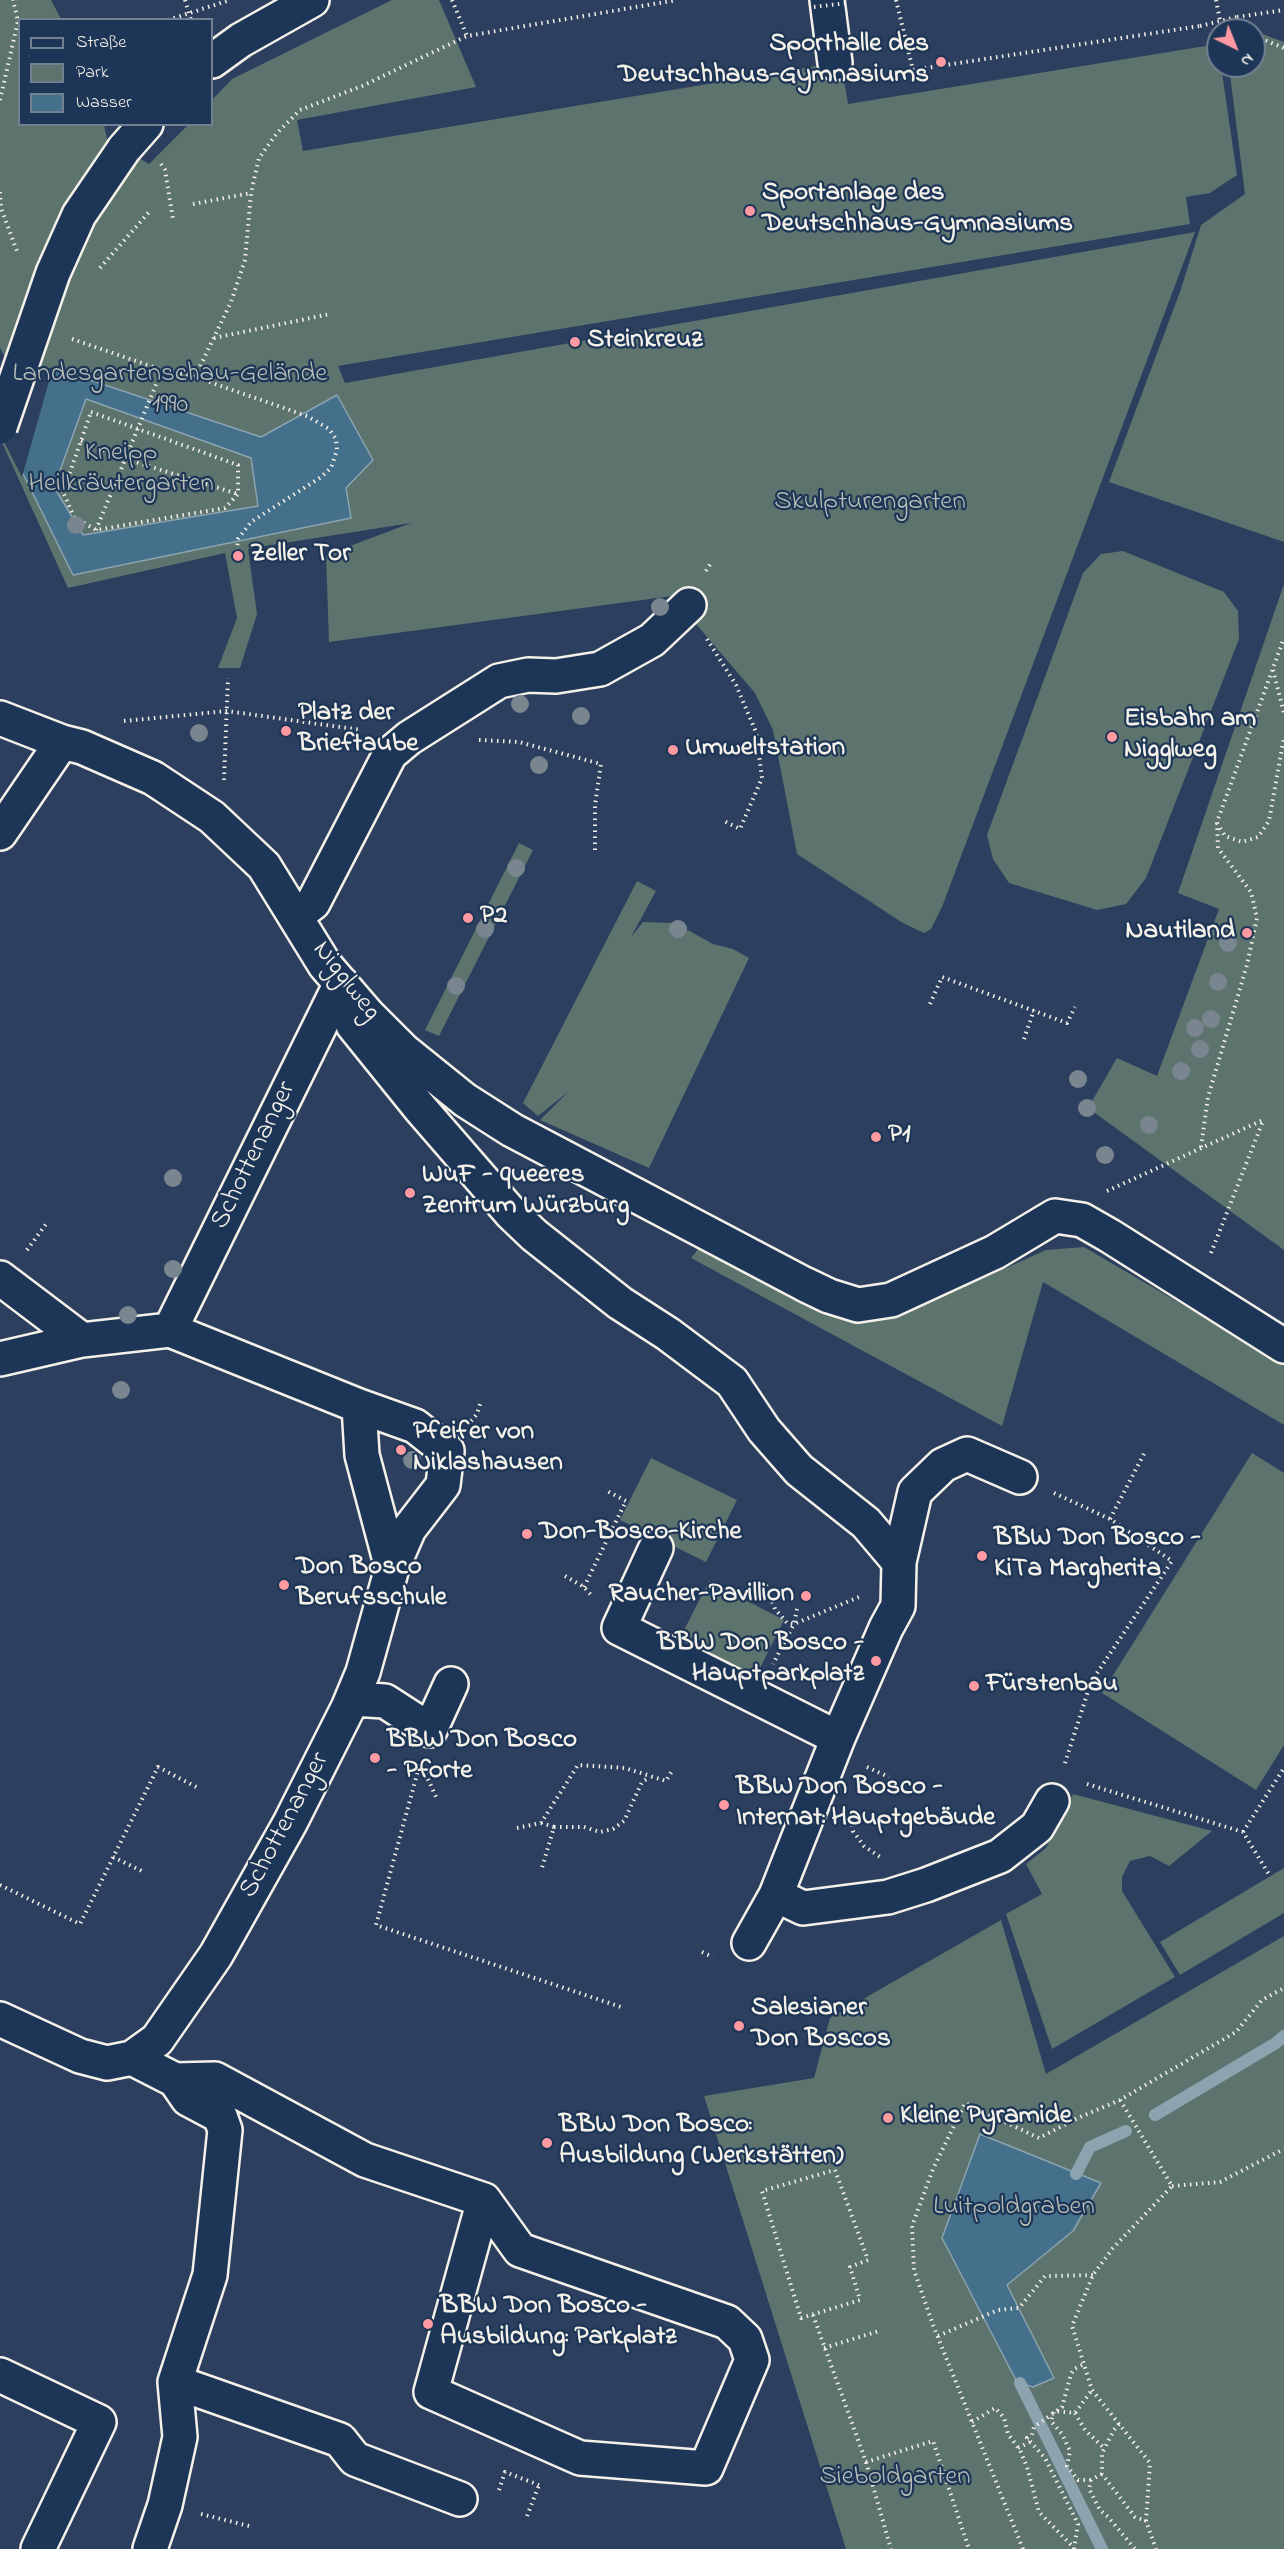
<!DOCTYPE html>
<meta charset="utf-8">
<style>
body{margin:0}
#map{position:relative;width:1284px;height:2549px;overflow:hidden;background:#2c3f5e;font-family:"Indie Flower",sans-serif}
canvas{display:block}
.legend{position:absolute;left:18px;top:18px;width:195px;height:108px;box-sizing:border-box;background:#1d3557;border:2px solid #738091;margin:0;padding:8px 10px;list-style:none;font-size:18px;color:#f4f1e8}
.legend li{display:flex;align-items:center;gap:12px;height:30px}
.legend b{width:30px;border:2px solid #738091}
.north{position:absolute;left:1206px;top:18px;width:60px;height:60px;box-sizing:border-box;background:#1d3557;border:2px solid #738091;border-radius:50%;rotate:137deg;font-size:16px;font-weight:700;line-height:24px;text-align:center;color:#f4f1e8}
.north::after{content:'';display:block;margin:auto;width:21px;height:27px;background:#ff9aa2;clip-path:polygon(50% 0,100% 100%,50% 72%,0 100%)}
</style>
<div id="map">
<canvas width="1284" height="2549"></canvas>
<ul class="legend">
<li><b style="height:8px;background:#1d3557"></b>Straße</li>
<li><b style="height:16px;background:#5d736e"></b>Park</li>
<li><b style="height:16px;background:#45708b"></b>Wasser</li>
</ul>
<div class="north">N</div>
</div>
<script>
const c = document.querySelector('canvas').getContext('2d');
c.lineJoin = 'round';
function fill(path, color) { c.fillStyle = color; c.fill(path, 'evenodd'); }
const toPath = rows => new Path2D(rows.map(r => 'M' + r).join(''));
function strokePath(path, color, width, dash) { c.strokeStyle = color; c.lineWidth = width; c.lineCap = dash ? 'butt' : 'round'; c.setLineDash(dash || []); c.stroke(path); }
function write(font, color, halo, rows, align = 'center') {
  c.font = font + ' "Indie Flower",sans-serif'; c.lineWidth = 4.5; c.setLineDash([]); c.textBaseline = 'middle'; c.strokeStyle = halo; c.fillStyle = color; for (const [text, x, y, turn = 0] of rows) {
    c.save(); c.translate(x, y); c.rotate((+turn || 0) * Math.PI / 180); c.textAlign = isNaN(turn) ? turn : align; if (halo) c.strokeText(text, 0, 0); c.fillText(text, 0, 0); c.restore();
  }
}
const green = toPath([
 [0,0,51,0,61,19,20,20,20,124,104,125,107,139,149,164,188,125,212,124,212,100,232,79,392,0,439,0,476,87,297,120,303,151,841,62,848,104,1218,44,1218,66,1221,66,1237,175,1210,193,1186,197,1190,224,338,366,345,383,1195,232,942,907,931,929,924,933,903,923,797,854,773,730,755,693,672,596,329,642,326,555,411,523,259,547,248,549,257,614,240,668,218,668,237,618,225,553,68,588,0,438],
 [1254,31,1284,42,1284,542,1109,482,1181,289,1201,225,1245,194,1229,66,1254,66],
 [1123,551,1224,592,1238,611,1239,639,1146,878,1126,904,1097,910,1009,883,993,859,987,835,1083,573,1101,554],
 [1284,584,1284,1250,1088,1108,1117,1058,1157,1076,1219,909,1178,893],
 [519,843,533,850,439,1036,425,1030],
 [637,881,656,891,631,937,643,922,675,923,713,944,733,949,749,958,649,1168,540,1120,569,1091,538,1116,523,1103],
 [1084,1247,1284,1364,1284,1425,1043,1282,1002,1426,691,1258,699,1248,838,1318,863,1322,895,1318,1046,1250],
 [1252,1453,1284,1473,1284,1745,1256,1790,1102,1693],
 [651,1458,737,1500,706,1562,620,1520],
 [709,1581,784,1620,755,1678,679,1640],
 [1073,1794,1212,1831,1169,1866,1150,1856,1130,1861,1122,1877,1122,1891,1175,1977,1052,2049,1006,1914,1042,1894,1026,1864,1046,1848],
 [1284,1868,1284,1913,1180,1975,1160,1942],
 [1001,1920,1046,2074,1284,1936,1284,2549,846,2549,704,2096,814,2078,830,2018]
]);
const water = toPath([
 [0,351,16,383,57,369,261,437,337,395,373,460,346,488,351,518,73,575,0,427,0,351],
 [86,399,251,458,258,506,83,535,54,487,86,399],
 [980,2134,1101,2183,1073,2231,1007,2285,1054,2378,1033,2387,1017,2382,942,2238,980,2134]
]);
const pier = toPath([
 [0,348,17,379,53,367,22,477,0,434]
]);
const stream = toPath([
 [1155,2115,1276,2043,1284,2036],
 [1076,2174,1090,2147,1126,2131],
 [1020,2383,1102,2549]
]);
const path = toPath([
 [185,0,191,20],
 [452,0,467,36],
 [896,0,913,70,1200,26],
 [1216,0,1222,30],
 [1237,17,1284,10],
 [168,20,227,1],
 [1254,39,1262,39,1284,48],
 [0,100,18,21,13,0],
 [161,164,165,170,173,219],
 [0,192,1,208,18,254],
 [193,204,251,193],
 [100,268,149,212],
 [214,338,330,314],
 [72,339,162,370,195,377,307,416,329,429,336,439,337,450,331,468,321,477,251,522,238,539,237,551],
 [195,377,231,302,245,260,251,193,259,158,277,133,300,110,362,86,467,36,677,0],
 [91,412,238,465,238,494,225,508,96,530,74,517,63,492,91,412],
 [81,441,126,459,238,494],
 [96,530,162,370],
 [706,571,712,561],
 [707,639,736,685,756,732,762,778,740,829,724,821],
 [1273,670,1284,713],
 [124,721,227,711,361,730],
 [479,740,519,742,601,764,595,805,595,853],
 [224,780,228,678],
 [1217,823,1225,836,1242,842,1258,837,1269,821,1284,737],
 [930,1004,942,977,1067,1023,1075,1007],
 [1024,1039,1034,1010],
 [1201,1147,1208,1097,1247,965,1257,918,1251,892,1218,848,1217,822,1284,638],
 [1107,1191,1263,1120],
 [27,1250,46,1224],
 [1211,1253,1263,1121],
 [471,1421,477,1414,481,1401],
 [1054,1493,1110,1519,1172,1561,1091,1682,1064,1766],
 [1110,1519,1146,1450],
 [565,1576,584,1587,592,1596],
 [766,1585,775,1609,787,1623,794,1624,773,1664],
 [584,1587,626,1501,607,1491],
 [797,1609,794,1624,859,1597],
 [419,1767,376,1925,624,2008],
 [867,1767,889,1777],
 [423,1768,436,1797],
 [1087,1784,1243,1832,1270,1876],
 [851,1813,853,1831,864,1846,883,1859],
 [541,1823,554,1827,541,1871],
 [554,1827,584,1827,600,1832,613,1829,624,1821,642,1782,650,1777],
 [517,1828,541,1823,578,1765,625,1768,666,1781,672,1771],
 [1243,1832,1284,1768],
 [113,1857,142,1871],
 [0,1885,80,1924,158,1767,198,1788],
 [702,1952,713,1957],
 [1120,2100,1172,2186,1113,2248,1093,2275,1072,2326,1092,2390,1150,2463,1146,2521,1156,2549],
 [835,2170,868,2260,850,2267,860,2300,801,2318,762,2191,835,2170],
 [1172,2186,1220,2182,1284,2149],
 [813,2315,866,2462,933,2441,969,2549],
 [938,2336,998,2310,1019,2308,1045,2276,1093,2275],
 [824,2348,879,2331],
 [1075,2413,1085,2430,1104,2448],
 [972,2422,995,2408,1000,2413,1004,2418,1008,2434,1020,2450,1027,2467,1039,2512,1073,2547],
 [1119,2424,1114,2430,1102,2453,1102,2474,1135,2517,1146,2521],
 [1018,2448,1030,2442],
 [866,2462,891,2549],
 [1102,2474,1091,2480,1089,2489,1100,2510,1108,2517,1135,2549],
 [1091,2480,1078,2480,1067,2466,1070,2451,1062,2434,1051,2421,1054,2411,1075,2413,1092,2390],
 [499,2490,505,2472,539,2485],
 [201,2514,249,2526],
 [527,2516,539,2485],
 [1023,2549,933,2325,914,2270,912,2226,933,2169,965,2103,1039,2138,1078,2118,1120,2100,1236,2032,1262,2000,1284,1988],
 [1074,2549,1078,2524,1045,2458,1027,2438,1032,2435,1034,2427,1062,2407,1071,2374,1074,2369,1084,2364]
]);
const minor = toPath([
 [827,0,835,63],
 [212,61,241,40,312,0],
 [124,149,146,124],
 [0,718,62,742,82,747,153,778,212,817,264,866,325,965,368,1015,403,1050,465,1100,512,1130,804,1284,829,1296,858,1305,891,1300,995,1252,1055,1216,1082,1220,1110,1236,1284,1346],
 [0,833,62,742],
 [296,916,313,903,390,754,409,738,499,681,528,675,556,676,600,669,652,640,689,605],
 [353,1025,420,1108,511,1213,534,1235,620,1303,668,1334,732,1382,764,1430,799,1470,866,1523,899,1562,915,1492,943,1465,967,1454,1020,1477],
 [0,1278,82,1340],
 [170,1330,341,983],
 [0,1359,82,1340,170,1330,359,1406,415,1426,447,1451,443,1485,409,1529,392,1568,363,1672,348,1708,290,1823,216,1955,157,2040,132,2058,107,2063,80,2056,0,2019],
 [359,1406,362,1455,392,1568],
 [656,1548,619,1628,838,1738],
 [352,1699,385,1701,430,1730,451,1684],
 [776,1895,803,1908,888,1897,926,1885,1000,1856,1037,1827,1052,1801],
 [749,1943,776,1895,838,1738,886,1628,898,1606,899,1562],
 [132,2058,175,2080,215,2079,365,2160,484,2200,431,2392,580,2458,706,2468,752,2360,745,2339,727,2322,520,2250,484,2200],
 [0,2375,99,2422,38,2549],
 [175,2382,340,2440,355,2459,460,2499],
 [150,2549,165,2505,180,2437,175,2382,210,2275,225,2130,220,2116,188,2099,175,2080]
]);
const pathBridge = toPath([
 [814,7,847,3],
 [1200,26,1237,17]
]);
const minorBridge = toPath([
 [0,427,53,273,79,215,124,149]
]);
const trees = [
 [76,525],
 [660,607],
 [520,704],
 [581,716],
 [199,733],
 [539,765],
 [516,868],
 [485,929],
 [678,929],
 [1228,943],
 [1218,982],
 [456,986],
 [1211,1019],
 [1195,1028],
 [1200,1049],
 [1181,1071],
 [1078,1079],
 [1087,1108],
 [1149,1125],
 [1105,1155],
 [173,1178],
 [173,1269],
 [128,1315],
 [121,1390],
 [412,1460]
];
const markers = [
 [941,62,6,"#ff9aa2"],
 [750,211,6,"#ff9aa2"],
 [575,342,6,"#ff9aa2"],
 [238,556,6,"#ff9aa2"],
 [286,731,6,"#ff9aa2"],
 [1112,737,6,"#ff9aa2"],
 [673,750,6,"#ff9aa2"],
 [468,918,6,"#ff9aa2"],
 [1247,933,6,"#ff9aa2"],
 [876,1137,6,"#ff9aa2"],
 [410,1193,6,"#ff9aa2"],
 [401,1450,6,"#ff9aa2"],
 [527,1534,6,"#ff9aa2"],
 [982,1556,6,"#ff9aa2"],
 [284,1585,6,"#ff9aa2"],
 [806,1596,6,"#ff9aa2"],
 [876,1661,6,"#ff9aa2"],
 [974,1686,6,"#ff9aa2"],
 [375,1758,6,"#ff9aa2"],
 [724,1805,6,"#ff9aa2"],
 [739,2026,6,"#ff9aa2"],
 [888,2118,6,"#ff9aa2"],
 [547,2143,6,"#ff9aa2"],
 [428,2324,6,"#ff9aa2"]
];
const poiNames = [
 ["Sporthalle des",929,46,"right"],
 ["Deutschhaus-Gymnasiums",929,77,"right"],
 ["Sportanlage des",762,195],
 ["Deutschhaus-Gymnasiums",762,226],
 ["Steinkreuz",587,342],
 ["Zeller Tor",250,556],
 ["Platz der",298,715],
 ["Brieftaube",298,746],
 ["Eisbahn am",1124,721],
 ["Nigglweg",1124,752],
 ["Umweltstation",685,750],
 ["P2",480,918],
 ["Nautiland",1235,933,"right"],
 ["P1",888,1137],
 ["WuF - queeres",422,1177],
 ["Zentrum Würzburg",422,1208],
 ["Pfeifer von",413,1434],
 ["Niklashausen",413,1465],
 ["Don-Bosco-Kirche",539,1534],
 ["BBW Don Bosco -",994,1540],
 ["KiTa Margherita",994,1571],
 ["Don Bosco",296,1569],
 ["Berufsschule",296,1600],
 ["Raucher-Pavillion",794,1596,"right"],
 ["BBW Don Bosco -",864,1645,"right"],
 ["Hauptparkplatz",864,1676,"right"],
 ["Fürstenbau",986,1686],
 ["BBW Don Bosco",387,1742],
 ["- Pforte",387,1773],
 ["BBW Don Bosco -",736,1789],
 ["Internat: Hauptgebäude",736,1820],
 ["Salesianer",751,2010],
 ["Don Boscos",751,2041],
 ["Kleine Pyramide",900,2118],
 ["BBW Don Bosco:",559,2127],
 ["Ausbildung (Werkstätten)",559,2158],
 ["BBW Don Bosco -",440,2308],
 ["Ausbildung: Parkplatz",440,2339]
];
const parkNames = [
 ["Landesgartenschau-Gelände",170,376],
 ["1990",170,407],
 ["Kneipp",121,455],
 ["Heilkräutergarten",121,486],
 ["Skulpturengarten",870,504],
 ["Luitpoldgraben",1014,2209],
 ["Sieboldgarten",895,2479]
];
const streetNames = [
 ["Nigglweg",345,982,52],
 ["Schottenanger",255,1156,-64],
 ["Schottenanger",286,1826,-62]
];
fill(green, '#5d736e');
fill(water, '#45708b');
strokePath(water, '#8ba4b0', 1.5);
fill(pier, '#2c3f5e');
strokePath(stream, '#8ba4b0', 12);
strokePath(minor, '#f4f1e8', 38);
strokePath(path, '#f4f1e8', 4, [1.5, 4.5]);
strokePath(minor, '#1d3557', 33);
strokePath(minorBridge, '#f4f1e8', 38, []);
strokePath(pathBridge, '#f4f1e8', 4, [1.5, 4.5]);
strokePath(minorBridge, '#1d3557', 33);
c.fillStyle = '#79858f';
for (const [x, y] of trees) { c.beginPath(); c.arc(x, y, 9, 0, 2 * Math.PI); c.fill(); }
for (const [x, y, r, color] of markers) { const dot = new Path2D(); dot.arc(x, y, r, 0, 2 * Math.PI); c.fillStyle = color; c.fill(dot); strokePath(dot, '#1d3557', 2); }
write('bold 27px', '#f4f1e8', '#1d3557', poiNames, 'left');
write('27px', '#b8bfb7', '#1d3557', parkNames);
write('27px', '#f4f1e8', '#1d3557', streetNames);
</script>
